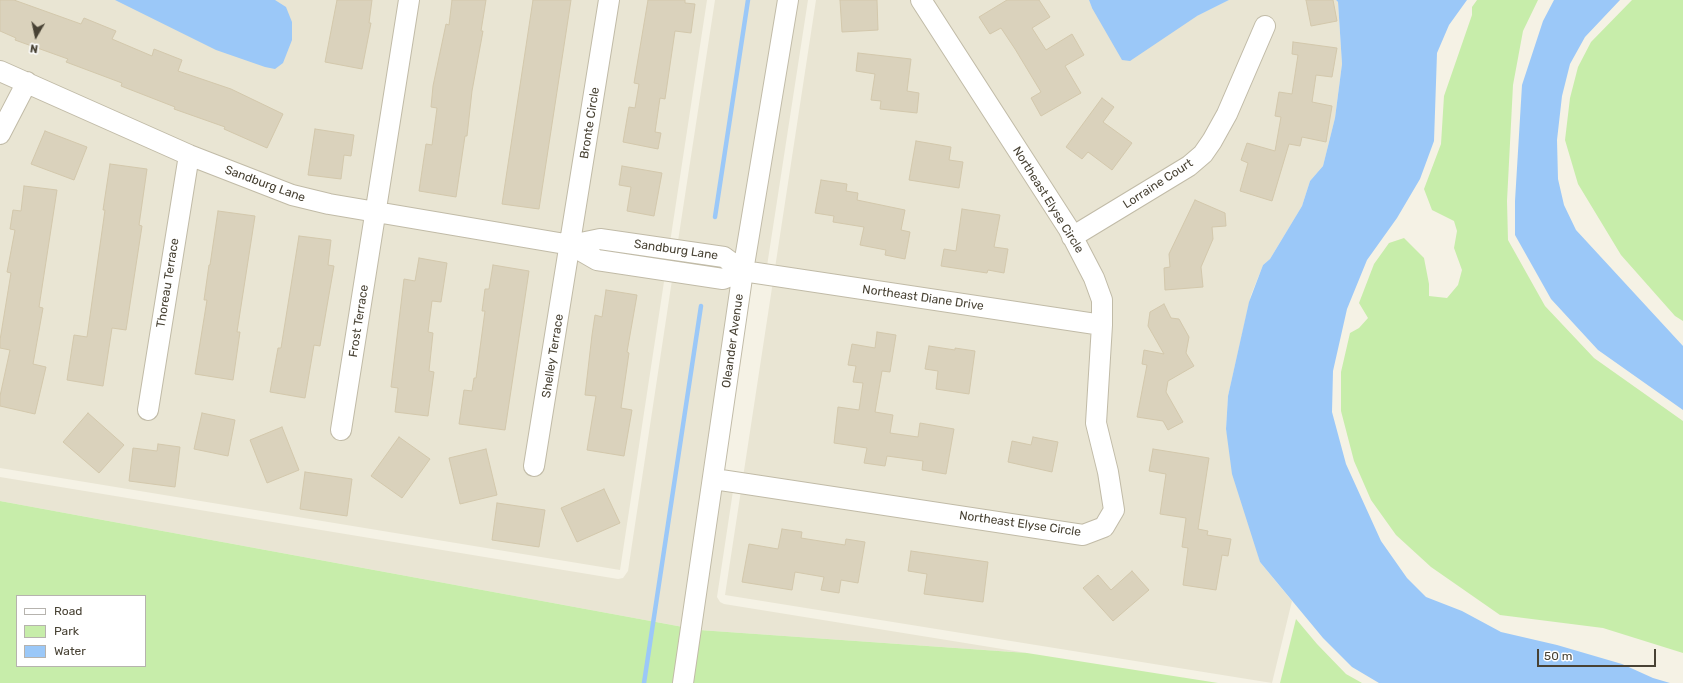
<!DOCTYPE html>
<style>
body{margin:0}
#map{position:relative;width:1683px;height:683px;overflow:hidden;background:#f5f2e5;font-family:Rubik,sans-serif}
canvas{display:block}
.legend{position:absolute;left:16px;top:595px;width:130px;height:72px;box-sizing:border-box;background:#fff;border:1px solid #b6b3ae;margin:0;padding:5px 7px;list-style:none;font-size:12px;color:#484234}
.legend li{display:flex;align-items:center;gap:8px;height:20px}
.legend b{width:20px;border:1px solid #b6b3ae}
.north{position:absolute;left:16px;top:16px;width:40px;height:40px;-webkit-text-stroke:3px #fff;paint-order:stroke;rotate:189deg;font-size:11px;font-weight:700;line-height:16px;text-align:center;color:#484234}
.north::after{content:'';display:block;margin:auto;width:14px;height:18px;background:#484234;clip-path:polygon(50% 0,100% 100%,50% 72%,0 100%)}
.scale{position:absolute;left:1537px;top:649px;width:119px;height:18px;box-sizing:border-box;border:2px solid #484234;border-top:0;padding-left:5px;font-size:12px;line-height:14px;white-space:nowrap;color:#484234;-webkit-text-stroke:3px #fff;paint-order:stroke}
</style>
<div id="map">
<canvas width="1683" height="683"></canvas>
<ul class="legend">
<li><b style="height:5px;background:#fff"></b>Road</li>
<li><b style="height:11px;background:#c7edaa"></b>Park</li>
<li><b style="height:11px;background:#9bc8f8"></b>Water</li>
</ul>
<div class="north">N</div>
<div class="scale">50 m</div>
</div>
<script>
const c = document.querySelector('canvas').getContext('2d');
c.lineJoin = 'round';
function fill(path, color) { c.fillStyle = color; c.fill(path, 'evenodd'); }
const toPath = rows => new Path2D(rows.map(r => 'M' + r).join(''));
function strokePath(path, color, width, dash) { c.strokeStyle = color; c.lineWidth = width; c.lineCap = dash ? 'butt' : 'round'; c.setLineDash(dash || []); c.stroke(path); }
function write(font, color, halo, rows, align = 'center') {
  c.font = font + ' Rubik,sans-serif'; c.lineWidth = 4; c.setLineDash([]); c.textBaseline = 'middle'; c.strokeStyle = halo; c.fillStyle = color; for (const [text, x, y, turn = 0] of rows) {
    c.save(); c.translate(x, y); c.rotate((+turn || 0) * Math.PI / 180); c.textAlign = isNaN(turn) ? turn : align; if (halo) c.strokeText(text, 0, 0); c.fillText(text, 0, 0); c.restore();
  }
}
const residential = toPath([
 [0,0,707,0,620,570,0,468],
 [715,0,779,0,737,256,678,241],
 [796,0,808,0,767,266,753,264],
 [816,0,1089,0,1092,8,1197,16,1229,0,1336,0,1338,2,1342,64,1335,118,1323,166,1310,181,1302,206,1270,259,1263,265,1251,295,1228,396,1226,429,1260,562,1292,601,1272,683,725,595],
 [672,280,733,285,683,627,0,501,0,477,618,579,623,578,628,571],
 [721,489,733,491,717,597,720,602,724,604,1027,653,699,630]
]);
const green = toPath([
 [1477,0,1538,0,1523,31,1513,85,1507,201,1508,240,1545,306,1594,358,1683,421,1683,653,1603,628,1500,615,1431,567,1396,535,1371,500,1354,461,1341,411,1341,372,1350,333,1359,328,1368,318,1359,303,1374,264,1389,243,1404,238,1424,258,1429,284,1429,296,1447,298,1458,285,1462,270,1454,248,1457,231,1454,221,1432,210,1424,189,1441,144,1444,96,1472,15,1472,7],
 [1632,0,1683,0,1683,321,1675,316,1621,255,1578,184,1565,140,1570,98,1578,67,1591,42],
 [0,501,683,627,674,683,0,683],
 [17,596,145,596,145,666,17,666],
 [1296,619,1317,644,1346,674,1362,683,1280,683],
 [699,630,1027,653,1218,683,691,683]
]);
const water = toPath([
 [115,0,275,0,286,7,292,22,292,40,283,63,275,69,265,67,216,50],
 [1089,0,1229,0,1197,16,1130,61,1122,60,1092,8],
 [1336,0,1467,0,1449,25,1437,53,1434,141,1420,179,1397,218,1367,260,1347,309,1333,371,1332,412,1346,464,1381,541,1407,578,1426,597,1462,611,1501,632,1557,645,1622,664,1653,678,1670,683,1379,683,1352,667,1323,638,1260,562,1232,474,1226,429,1228,396,1249,302,1263,265,1270,259,1302,206,1310,181,1323,166,1335,118,1342,64,1338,2],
 [1554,0,1620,0,1585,37,1570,64,1562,96,1557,140,1558,179,1564,205,1576,230,1683,346,1683,410,1598,350,1551,299,1515,235,1515,201,1522,85,1543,21]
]);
const stream = toPath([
 [715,217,748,0],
 [644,683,701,306]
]);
const building = toPath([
 [0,0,14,0,81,24,84,18,116,31,112,39,152,56,154,49,182,60,178,71,231,89,283,114,267,148,224,129,225,127,174,109,175,107,121,86,122,83,66,62,68,59,15,40,16,38,0,31,0,0],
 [337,0,372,0,369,23,371,23,362,69,325,62,337,0],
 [452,0,486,0,481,31,483,31,472,91,467,136,465,136,456,197,419,191,426,144,432,145,437,108,431,107,433,86,446,24,449,25,452,0],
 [533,0,571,0,539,209,502,204,533,0],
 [648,0,685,0,685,3,695,4,691,33,675,31,665,99,660,98,655,132,661,133,658,149,623,142,629,107,635,108,639,84,634,83,648,0],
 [840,0,877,0,878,30,842,32,840,0],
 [1007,0,1039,0,1050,17,1032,28,1046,50,1072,34,1084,55,1065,66,1081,93,1041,116,1031,98,1041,92,1015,49,1001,28,990,34,979,17,1007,0],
 [1306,0,1333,0,1337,21,1311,26,1306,0],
 [1293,42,1337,48,1332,77,1316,75,1312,102,1332,106,1326,142,1302,137,1300,146,1289,144,1272,201,1240,191,1248,163,1241,160,1247,143,1275,151,1281,117,1275,116,1279,92,1292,94,1298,55,1292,54,1293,42],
 [858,53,911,59,907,91,919,93,917,113,880,109,881,101,871,100,875,74,856,71,858,53],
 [1102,98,1114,107,1103,122,1132,143,1112,170,1088,152,1082,159,1066,147,1102,98],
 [315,129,354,135,351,156,344,155,341,179,308,175,315,129],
 [45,131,87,147,74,180,31,164,45,131],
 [916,141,951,147,949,160,963,162,959,188,909,180,916,141],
 [110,164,147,169,139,225,142,226,126,330,112,328,103,386,67,380,74,335,87,337,105,210,103,210,110,164],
 [622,166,662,173,654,216,627,211,631,187,619,185,622,166],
 [821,180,847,184,846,191,858,193,857,200,905,210,901,230,910,232,905,259,885,255,886,250,860,245,864,227,833,222,834,216,815,213,821,180],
 [24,186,57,190,39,307,43,308,33,364,46,367,35,414,0,406,0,396,10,350,0,348,0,340,11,273,7,272,15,230,10,229,13,210,21,211,24,186],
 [1195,200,1225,213,1226,226,1212,227,1213,239,1201,267,1203,287,1165,290,1164,268,1170,267,1169,254,1195,200],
 [962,209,1000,215,994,247,1008,249,1004,273,988,270,987,273,941,266,944,249,956,251,962,209],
 [218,211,255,216,237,332,240,332,233,380,195,374,207,300,204,300,209,265,210,265,218,211],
 [299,236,331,240,328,265,334,266,320,346,314,345,305,398,270,392,278,348,281,348,299,236],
 [419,258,447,263,441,302,432,301,428,332,433,333,429,371,434,372,428,416,395,412,398,388,391,387,404,279,415,281,419,258],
 [493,265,529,271,505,430,459,424,464,390,472,391,474,378,476,378,485,311,482,311,485,289,489,289,493,265],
 [606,290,637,295,627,352,629,353,621,408,632,410,624,456,587,450,596,396,585,395,592,335,595,315,602,317,606,290],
 [1164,304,1171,318,1179,319,1189,337,1186,353,1194,366,1168,381,1166,392,1183,422,1168,430,1163,421,1137,417,1147,365,1142,364,1144,350,1164,354,1148,326,1150,312,1164,304],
 [877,332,896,335,890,372,882,371,875,412,893,415,890,433,918,437,920,423,954,429,946,474,922,470,923,461,887,456,885,466,864,463,867,448,834,443,838,407,859,410,863,383,853,382,856,366,848,365,852,344,875,348,877,332],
 [929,346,955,350,955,348,975,351,969,394,936,389,938,371,925,369,929,346],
 [88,413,124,445,99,473,63,442,88,413],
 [202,413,235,420,228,456,194,449,202,413],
 [282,427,299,470,267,483,250,440,282,427],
 [399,437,430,459,402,498,371,476,399,437],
 [1033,437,1058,442,1052,472,1008,462,1012,441,1031,445,1033,437],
 [158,444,180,447,175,487,129,481,133,448,157,451,158,444],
 [486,449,497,495,460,504,449,458,486,449],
 [1153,449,1209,458,1198,529,1208,531,1207,535,1231,539,1228,556,1222,555,1216,590,1183,585,1188,548,1182,547,1186,518,1160,514,1166,474,1149,471,1153,449],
 [305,472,352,479,347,516,300,509,305,472],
 [604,489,620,523,577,542,561,508,604,489],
 [497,503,545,510,539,547,492,540,497,503],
 [782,529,802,532,801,538,845,545,846,539,865,542,858,583,841,580,839,593,821,590,824,577,795,572,792,590,742,582,749,544,778,549,782,529],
 [911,551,988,562,983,602,924,594,927,574,908,571,911,551],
 [1132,571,1149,590,1113,621,1083,588,1098,575,1111,590,1132,571]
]);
const minor = toPath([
 [0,71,189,155,292,195,329,204,571,245,597,260,723,279,743,271,1102,325],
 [0,134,27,82],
 [1072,237,1189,166,1203,154,1212,141,1227,114,1265,26],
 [571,245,600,239,724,257,743,271],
 [148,410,189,155],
 [341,430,409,0],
 [534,466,609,0],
 [714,479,1083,535,1104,527,1114,510,1108,472,1096,423,1102,325,1102,300,1094,278,1068,228,921,0],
 [683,683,743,271,788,0]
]);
const streetNames = [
 ["Bronte Circle",590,123,-81],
 ["Sandburg Lane",265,184,20],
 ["Lorraine Court",1158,184,-33],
 ["Northeast Elyse Circle",1048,200,58],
 ["Sandburg Lane",676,250,8],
 ["Thoreau Terrace",168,283,-81],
 ["Northeast Diane Drive",923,298,8],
 ["Frost Terrace",359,321,-81],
 ["Oleander Avenue",733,341,-82],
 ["Shelley Terrace",553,356,-81],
 ["Northeast Elyse Circle",1020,524,8]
];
fill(residential, '#e9e5d3');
fill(green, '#c7edaa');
fill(water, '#9bc8f8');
strokePath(stream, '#9bc8f8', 4.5);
fill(building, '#dad2bc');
strokePath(building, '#d3c8ac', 1);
strokePath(minor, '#c1bba7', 22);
strokePath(minor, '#fff', 20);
write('12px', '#484234', '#fff', streetNames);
</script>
